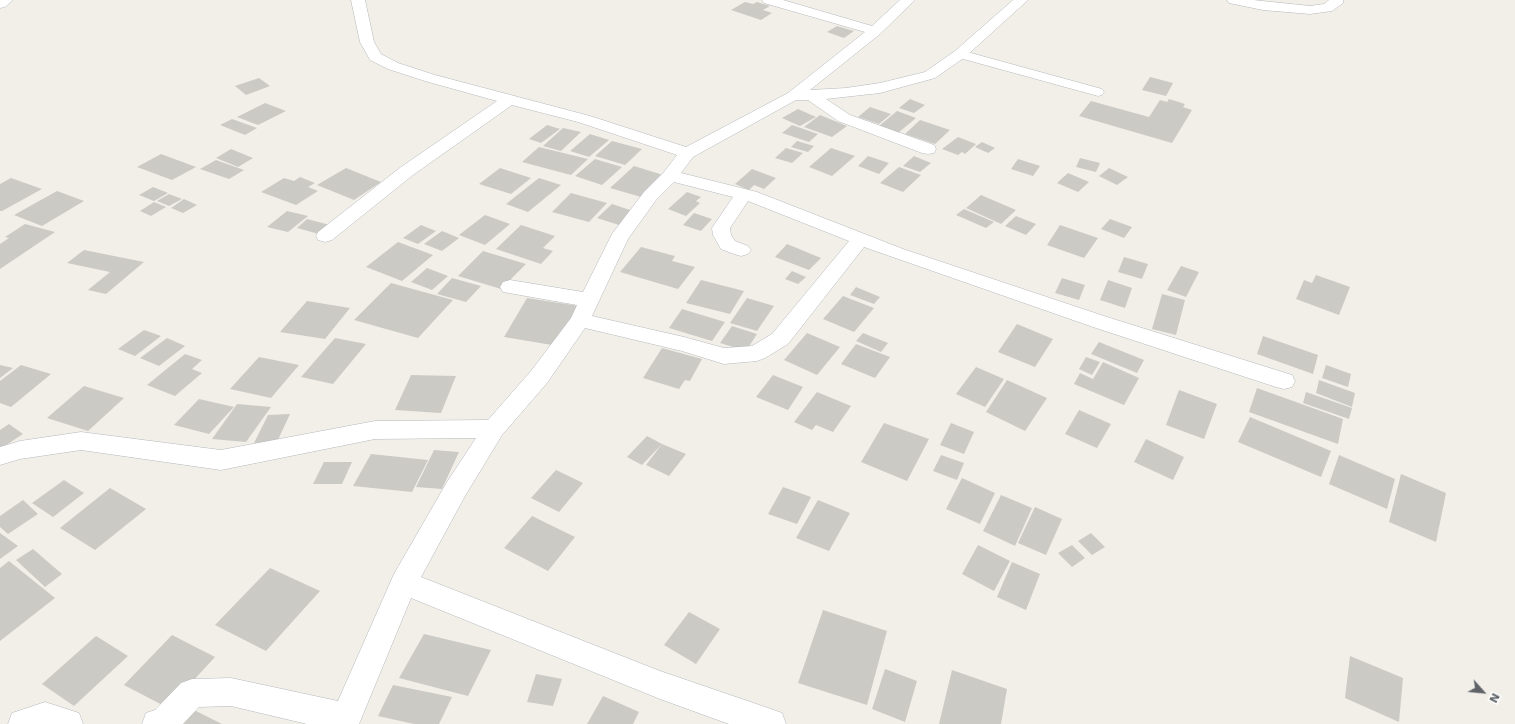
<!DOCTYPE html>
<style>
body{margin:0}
#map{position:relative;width:1515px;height:724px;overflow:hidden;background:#f1efe8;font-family:"DejaVu Sans",sans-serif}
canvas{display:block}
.north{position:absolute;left:1463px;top:672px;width:40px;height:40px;-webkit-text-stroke:3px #fff;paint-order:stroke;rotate:117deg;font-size:11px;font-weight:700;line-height:16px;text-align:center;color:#5f6368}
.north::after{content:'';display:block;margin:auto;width:14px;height:18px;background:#5f6368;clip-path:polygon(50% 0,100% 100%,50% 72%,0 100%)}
</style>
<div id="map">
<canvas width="1515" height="724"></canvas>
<div class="north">N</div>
</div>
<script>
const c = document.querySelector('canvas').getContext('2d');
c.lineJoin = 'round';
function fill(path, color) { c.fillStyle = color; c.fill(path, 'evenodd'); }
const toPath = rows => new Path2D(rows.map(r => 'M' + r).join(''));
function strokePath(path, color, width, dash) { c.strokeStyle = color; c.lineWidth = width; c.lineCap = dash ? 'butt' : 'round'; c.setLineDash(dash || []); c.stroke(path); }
const building = toPath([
 [745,2,753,4,757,2,770,6,763,10,772,13,761,20,731,10],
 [837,26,854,31,844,38,827,32],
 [1150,77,1173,83,1166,96,1142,90],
 [259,78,270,86,246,95,235,86],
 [910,99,925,105,914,113,899,108],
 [1169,99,1185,104,1183,107,1192,110,1172,143,1079,116,1091,101,1149,117,1160,100,1167,102],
 [265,103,286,111,258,125,237,117],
 [870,107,891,114,879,124,858,117],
 [798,109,816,117,800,126,782,118],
 [897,111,916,118,898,133,879,126],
 [820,115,847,126,832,137,804,127],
 [232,119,257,128,245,135,220,125],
 [920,120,950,130,935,144,905,134],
 [547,125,560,129,541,143,529,139],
 [792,125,818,134,809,142,782,133],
 [563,128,581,132,561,151,543,146],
 [590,134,609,140,589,157,570,151],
 [958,137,976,144,965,154,962,152,958,155,942,149],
 [612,141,642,149,625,165,595,156],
 [797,141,814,146,808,152,791,147],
 [982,142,995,148,988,153,975,147],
 [539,147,588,159,571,175,522,162],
 [786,148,803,153,792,163,775,158],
 [831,148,855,156,832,176,809,167],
 [231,149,253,158,238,167,216,158],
 [161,154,196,167,172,180,137,167],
 [868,156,889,163,879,174,858,166],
 [914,156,931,163,920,172,903,166],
 [1080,158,1100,163,1096,172,1076,167],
 [595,159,622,167,602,185,575,176],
 [1018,159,1040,166,1033,176,1011,169],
 [216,160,244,170,229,179,200,169],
 [634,166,663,175,641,197,610,188],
 [899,167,921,175,903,192,880,183],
 [346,168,381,182,354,200,317,185],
 [500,168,531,178,511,194,479,184],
 [1109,168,1128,177,1117,185,1099,176],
 [752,169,776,178,764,189,754,185,749,190,735,184],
 [1068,173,1089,182,1078,192,1057,183],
 [300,177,315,183,308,187,318,191,296,205,261,192,284,178,294,181],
 [11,178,42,189,2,211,0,211,0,184],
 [539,178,561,185,528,212,506,204],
 [153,187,168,193,154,201,139,195],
 [57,191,84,201,42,226,14,215],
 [687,192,701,197,696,201,700,203,686,216,668,209],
 [571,193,607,203,589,222,552,212],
 [169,194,182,199,169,206,157,201],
 [981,195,1016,210,1001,224,966,208],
 [184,199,197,205,183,213,171,208],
 [154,202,166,207,151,216,140,211],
 [612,204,633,211,619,225,597,218],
 [964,209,994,222,986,228,956,215],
 [287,211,308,216,288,232,267,227],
 [694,213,712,219,701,231,683,225],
 [485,215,510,224,485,245,459,235],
 [1016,216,1036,224,1026,235,1005,226],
 [307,219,330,225,319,234,297,228],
 [1110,219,1132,227,1124,238,1101,229],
 [25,224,55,232,0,269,0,244,9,238,5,237],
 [421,225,436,231,418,244,403,238],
 [521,225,555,236,543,248,553,251,541,264,496,249],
 [1060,225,1098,238,1084,258,1047,245],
 [442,231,459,238,442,251,424,244],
 [398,242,433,255,402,281,366,267],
 [787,244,821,258,809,270,775,257],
 [641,247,675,256,672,261,695,267,678,289,620,272],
 [84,250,144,262,106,294,88,290,110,272,67,263],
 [483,251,526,264,501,289,458,276],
 [1124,257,1148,264,1142,279,1118,272],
 [1181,266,1199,272,1186,297,1167,290],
 [427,268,448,276,432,290,411,282],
 [792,271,806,277,798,284,785,279],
 [1316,275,1350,287,1339,315,1296,299,1304,280,1312,283],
 [452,278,481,286,466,302,437,294],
 [1062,278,1085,285,1079,300,1055,293],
 [701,280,744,291,730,314,686,303],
 [1108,280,1132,288,1125,308,1100,300],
 [391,283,453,300,418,338,354,320],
 [856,287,880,297,874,304,850,295],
 [1162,294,1185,300,1176,335,1152,329],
 [843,296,874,308,854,332,823,319],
 [527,298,579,306,558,346,504,337],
 [747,298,774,306,757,331,730,323],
 [307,301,350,308,325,339,280,332],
 [682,309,725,322,712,341,669,328],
 [1017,324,1053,339,1035,367,998,352],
 [732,326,757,334,746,351,720,343],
 [144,330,161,336,135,356,118,349],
 [807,333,840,347,817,375,784,360],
 [863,333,888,343,881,352,856,341],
 [1263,336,1318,355,1313,374,1257,354],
 [167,338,185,346,159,366,140,358],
 [335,338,366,344,333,384,301,377],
 [1099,342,1144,360,1137,373,1091,354],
 [856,344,890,357,875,378,841,364],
 [662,348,702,359,690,381,685,380,679,389,643,378],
 [185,354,202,360,192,369,202,373,175,396,147,385],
 [259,357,299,365,271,398,230,389],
 [1086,357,1100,362,1092,375,1079,369],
 [1103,362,1139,378,1124,405,1074,384,1080,373,1093,379],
 [0,365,13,368,0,378],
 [21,365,51,374,11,407,0,403,0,381],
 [1326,365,1351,374,1348,387,1322,378],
 [976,367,1004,379,985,407,956,394],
 [411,375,456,376,441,413,395,410],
 [773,375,803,387,788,410,756,397],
 [1007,380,1047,398,1025,431,986,412],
 [1319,380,1355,393,1352,407,1316,393],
 [84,386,124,398,88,431,47,418],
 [1257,388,1343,419,1338,444,1249,412],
 [1179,390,1217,404,1204,439,1166,425],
 [817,392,851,406,833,432,816,425,812,430,794,422],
 [1306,392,1352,408,1349,419,1303,403],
 [199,399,234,407,209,434,174,425],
 [237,404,271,407,246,442,212,439],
 [1079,410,1111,424,1097,448,1065,434],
 [290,414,277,442,254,443,268,415],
 [1250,417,1331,451,1321,477,1238,442],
 [884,423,929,439,907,481,861,462],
 [951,423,974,432,964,454,940,445],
 [9,424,23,434,0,449,0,430],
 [647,436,662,444,642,465,627,457],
 [1146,439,1184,457,1173,480,1134,462],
 [662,444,686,454,669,476,646,465],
 [434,450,459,452,442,489,416,487],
 [371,454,428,460,412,492,353,486],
 [941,455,964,463,957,480,933,471],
 [1339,455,1395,479,1387,509,1329,484],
 [324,462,352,462,342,484,313,484],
 [556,470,583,483,559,512,531,498],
 [1401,474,1446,493,1436,542,1389,522],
 [962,478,995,493,980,524,946,509],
 [64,480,84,493,53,517,32,503],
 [783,487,811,497,797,524,768,514],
 [110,488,146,509,95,550,60,528],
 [1001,495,1032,508,1015,546,983,531],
 [23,500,38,514,8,534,0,527,0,516],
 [818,500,850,513,829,551,796,538],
 [1035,507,1062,519,1046,555,1018,543],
 [532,516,575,537,548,571,504,548],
 [0,533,18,546,0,559],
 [1091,533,1105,547,1092,555,1078,541],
 [978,545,1010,561,994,591,962,574],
 [1072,545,1085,558,1072,567,1058,553],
 [33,549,62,574,45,587,16,560],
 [9,561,55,598,0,641,0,568],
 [1012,562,1040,574,1026,610,997,597],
 [270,568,320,591,266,651,215,625],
 [823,610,887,631,867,705,798,683],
 [689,612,720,629,696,664,664,645],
 [424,634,491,650,468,696,399,678],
 [172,635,215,657,168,708,124,685],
 [96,636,128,656,74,706,42,684],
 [1350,656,1403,678,1399,722,1345,698],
 [885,669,917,681,905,722,872,709],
 [952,670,1007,689,1001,724,939,724],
 [536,674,562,679,553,706,527,702],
 [393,685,452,697,439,724,414,724,378,716],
 [603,696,639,712,633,724,587,724],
 [190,708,222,724,175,724]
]);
const service = toPath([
 [960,50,1102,89,1104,92,1102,95,1098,96,956,57,954,54,956,51,960,50]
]);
const minor = toPath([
 [0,0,13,0,5,7,0,8,0,0],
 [351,0,365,0,374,42,381,54,398,63,435,75,590,116,686,147,788,93,865,32,764,3,762,0,783,0,872,26,900,0,915,0,880,34,810,90,846,88,880,83,925,72,955,51,1013,0,1028,0,965,57,935,78,880,93,826,99,850,115,934,145,936,149,934,153,928,154,922,153,838,121,808,100,796,100,693,157,681,173,757,192,903,249,1107,317,1292,375,1295,381,1292,387,1284,389,1276,387,1093,327,864,247,788,344,765,358,757,361,724,364,682,351,585,328,547,383,502,435,465,496,421,577,660,671,771,709,782,713,786,724,729,724,660,699,411,598,359,724,307,724,231,706,199,707,183,724,142,724,146,713,155,710,181,683,192,679,231,678,338,701,394,574,447,482,476,438,375,439,221,470,81,450,20,459,0,465,0,447,20,441,81,432,221,450,375,421,488,420,531,371,571,318,577,305,503,292,500,287,503,282,510,280,583,292,612,234,644,192,664,172,677,155,578,122,512,105,413,175,332,240,325,242,318,240,316,236,318,232,401,167,497,101,425,81,388,69,370,60,360,42,351,0],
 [674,182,733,197,712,228,713,235,721,249,734,254,741,256,748,254,751,250,748,246,735,241,731,235,730,228,748,201,849,241,772,334,752,346,724,348,684,337,592,316,628,239,656,200,674,182],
 [1227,0,1253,0,1310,6,1324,4,1329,0,1343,0,1343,3,1332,11,1310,14,1263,10,1229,3,1227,0],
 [45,702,79,713,83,724,8,724,12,713,45,702]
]);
fill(building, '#cccac5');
strokePath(service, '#b5b8bc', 1);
strokePath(minor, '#b5b8bc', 1);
fill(service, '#fff');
fill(minor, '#fff');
</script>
